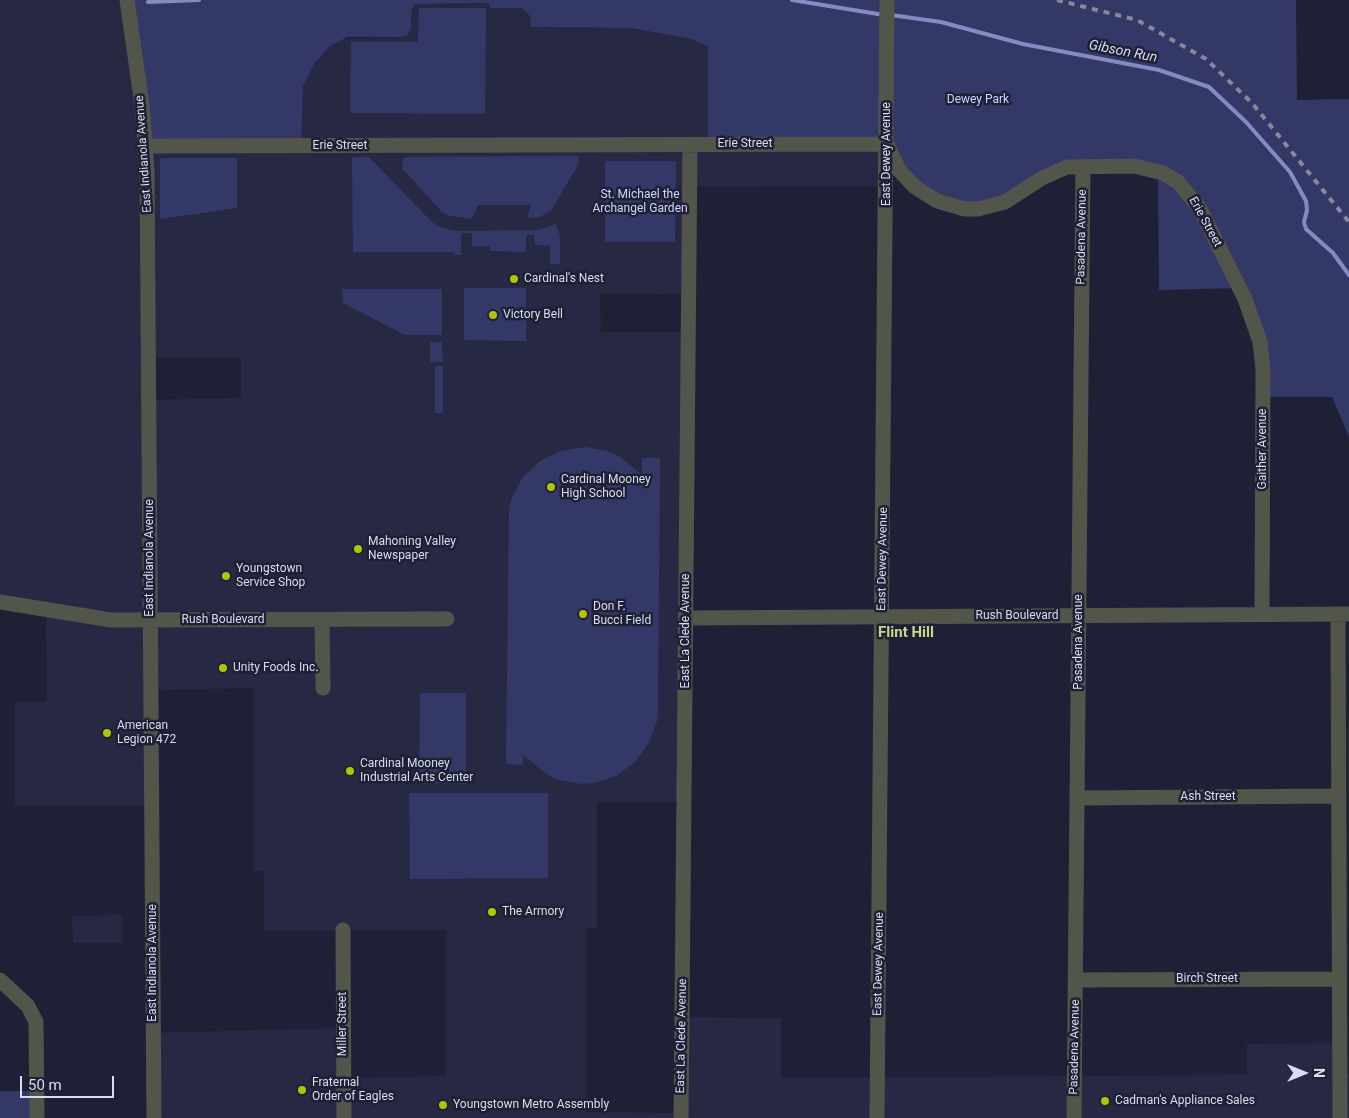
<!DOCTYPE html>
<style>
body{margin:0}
#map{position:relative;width:1349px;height:1118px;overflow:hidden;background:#1e2036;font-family:Roboto,sans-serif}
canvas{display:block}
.north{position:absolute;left:1279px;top:1048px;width:50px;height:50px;-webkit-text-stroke:4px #1e2036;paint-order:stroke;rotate:90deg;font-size:14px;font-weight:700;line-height:20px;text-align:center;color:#daddec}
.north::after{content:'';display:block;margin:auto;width:18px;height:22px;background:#daddec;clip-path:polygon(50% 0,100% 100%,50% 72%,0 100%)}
.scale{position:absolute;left:20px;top:1076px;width:94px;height:22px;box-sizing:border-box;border:2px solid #daddec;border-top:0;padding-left:6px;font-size:15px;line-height:18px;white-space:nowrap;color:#daddec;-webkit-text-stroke:4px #1e2036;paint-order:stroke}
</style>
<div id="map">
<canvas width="1349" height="1118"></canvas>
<div class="north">N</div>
<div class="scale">50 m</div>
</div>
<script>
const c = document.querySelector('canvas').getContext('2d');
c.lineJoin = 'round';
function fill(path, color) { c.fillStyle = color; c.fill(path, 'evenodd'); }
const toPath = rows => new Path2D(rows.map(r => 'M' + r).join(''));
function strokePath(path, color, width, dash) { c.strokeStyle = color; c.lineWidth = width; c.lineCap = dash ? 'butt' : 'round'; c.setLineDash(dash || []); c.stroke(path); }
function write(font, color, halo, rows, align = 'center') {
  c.font = font + ' Roboto,sans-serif'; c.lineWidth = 5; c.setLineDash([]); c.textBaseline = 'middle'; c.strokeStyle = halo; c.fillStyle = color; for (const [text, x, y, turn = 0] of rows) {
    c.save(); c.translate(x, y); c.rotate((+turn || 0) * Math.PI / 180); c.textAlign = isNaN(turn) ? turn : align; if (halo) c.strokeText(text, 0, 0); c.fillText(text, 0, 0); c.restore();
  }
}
const built = toPath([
 [0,0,127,0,302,99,303,86,314,64,330,46,341,39,401,37,411,29,411,11,415,4,489,3,490,8,521,8,525,11,530,16,532,27,631,28,691,39,708,46,887,144,887,186,689,187,688,294,600,293,601,332,688,332,684,802,597,802,597,928,586,929,586,1112,681,1113,682,1017,781,1018,781,1078,1247,1075,1247,1044,1340,1043,1340,1074,1349,1074,1349,1118,154,1118,153,1033,343,1028,344,1078,446,1076,446,930,264,931,264,871,254,871,254,688,151,690,152,805,15,805,15,702,47,701,46,620,46,609,0,602],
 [148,358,241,358,241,398,149,400],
 [122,915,123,943,73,943,72,916]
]);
const green = toPath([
 [127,0,1296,0,1297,100,1349,99,1349,437,1332,397,1263,397,1263,370,1240,288,1159,290,1158,172,1083,167,978,209,915,187,887,144,708,145,708,46,691,39,631,28,531,27,530,16,525,11,521,8,490,8,489,3,415,4,411,11,411,29,407,35,402,37,347,37,330,46,314,64,303,86,301,146,145,146],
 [419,8,486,8,485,114,350,113,351,42,418,42],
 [579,156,579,163,552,209,540,217,533,218,527,218,531,205,478,205,472,219,450,216,442,212,402,168,403,159,406,157],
 [352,157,369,157,432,222,442,228,458,231,539,230,556,224,560,236,560,264,550,264,550,246,535,245,534,235,526,235,526,252,490,251,490,246,472,246,472,233,461,233,461,255,455,255,454,252,353,252],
 [160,158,237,158,237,208,160,219],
 [605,161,676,161,675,242,605,242],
 [464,288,526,288,526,341,464,340],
 [342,289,442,289,442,335,405,335,343,303],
 [430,342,442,342,443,362,430,362],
 [435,366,443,366,443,413,435,413],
 [585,447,608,451,619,456,642,475,642,458,660,458,658,709,657,721,649,743,635,762,616,776,593,783,582,784,559,780,548,775,523,755,523,765,506,764,509,509,512,498,523,477,540,461,561,451],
 [420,693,466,693,466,784,419,783],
 [409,793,548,793,548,878,410,879],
 [0,1091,30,1091,30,1118,0,1118]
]);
const stream = toPath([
 [792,0,884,15],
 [148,2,199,0],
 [891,15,941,22,1023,44,1159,70,1209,87,1246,122,1290,172,1306,201,1307,210,1304,222,1306,229,1333,253,1349,275]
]);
const minor = toPath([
 [127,0,142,105,147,171,154,1118],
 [145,146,887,144,899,170,915,187,937,201,965,209,978,209,1005,202,1042,178,1067,167,1134,166,1163,173,1178,182,1199,207,1245,299,1260,342,1263,370,1262,613],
 [0,602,111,620,447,619],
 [1338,614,1340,1118],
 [686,618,1349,614],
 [322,620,323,688],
 [1077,798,1339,796],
 [343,930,344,1118],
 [0,980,28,1006,36,1022,37,1118],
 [1075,980,1339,979],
 [681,1118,690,145],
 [877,1118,887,0],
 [1074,1118,1083,167]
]);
const rail = toPath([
 [1057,0,1137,20,1206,59,1252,103,1349,222]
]);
const markers = [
 [514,279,5,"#b0c503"],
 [493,315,5,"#b0c503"],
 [551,487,5,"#b0c503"],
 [358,549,5,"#b0c503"],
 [226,576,5,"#b0c503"],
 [583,614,5,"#b0c503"],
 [223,668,5,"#b0c503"],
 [107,733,5,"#b0c503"],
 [350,771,5,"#b0c503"],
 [492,912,5,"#b0c503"],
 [302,1090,5,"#b0c503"],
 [1105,1101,5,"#b0c503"],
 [443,1105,5,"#b0c503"]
];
const parkNames = [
 ["Dewey Park",978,100],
 ["St. Michael the",640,195],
 ["Archangel Garden",640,209]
];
const streetNames = [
 ["Erie Street",745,144],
 ["Erie Street",340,146],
 ["East Indianola Avenue",144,154,-94],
 ["East Dewey Avenue",887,154,-90],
 ["Erie Street",1205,222,61],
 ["Pasadena Avenue",1082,237,-89],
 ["Gaither Avenue",1263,449,-90],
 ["East Indianola Avenue",150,558,-90],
 ["East Dewey Avenue",883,559,-89],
 ["Rush Boulevard",1017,616],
 ["Rush Boulevard",223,620],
 ["East La Clede Avenue",686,631,-90],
 ["Pasadena Avenue",1079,642,-90],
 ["Ash Street",1208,797],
 ["East Indianola Avenue",153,963,-90],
 ["East Dewey Avenue",879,964,-89],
 ["Birch Street",1207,979],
 ["Miller Street",343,1024,-90],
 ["East La Clede Avenue",682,1036,-89],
 ["Pasadena Avenue",1075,1047,-89]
];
const poiNames = [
 ["Cardinal's Nest",524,279],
 ["Victory Bell",503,315],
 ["Cardinal Mooney",561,480],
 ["High School",561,494],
 ["Mahoning Valley",368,542],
 ["Newspaper",368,556],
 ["Youngstown",236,569],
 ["Service Shop",236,583],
 ["Don F.",593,607],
 ["Bucci Field",593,621],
 ["Unity Foods Inc.",233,668],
 ["American",117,726],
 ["Legion 472",117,740],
 ["Cardinal Mooney",360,764],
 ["Industrial Arts Center",360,778],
 ["The Armory",502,912],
 ["Fraternal",312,1083],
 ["Order of Eagles",312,1097],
 ["Cadman's Appliance Sales",1115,1101],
 ["Youngstown Metro Assembly",453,1105]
];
const waterNames = [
 ["Gibson Run",1123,52,11]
];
const quarterNames = [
 ["Flint Hill",906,633]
];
fill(built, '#272944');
fill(green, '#343867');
strokePath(stream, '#858ac1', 4);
strokePath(minor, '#525549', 15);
strokePath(rail, '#87899b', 4, [6, 6]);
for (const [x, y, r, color] of markers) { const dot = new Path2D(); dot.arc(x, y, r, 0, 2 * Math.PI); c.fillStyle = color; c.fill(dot); strokePath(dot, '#1e2036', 2); }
write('12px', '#cfd6fe', '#1e2036', parkNames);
write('12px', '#daddec', '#1e2036', streetNames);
write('12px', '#daddec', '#1e2036', poiNames, 'left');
write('italic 14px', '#d8dcf0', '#1e2036', waterNames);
write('bold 15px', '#c9d78b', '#1e2036', quarterNames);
</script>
